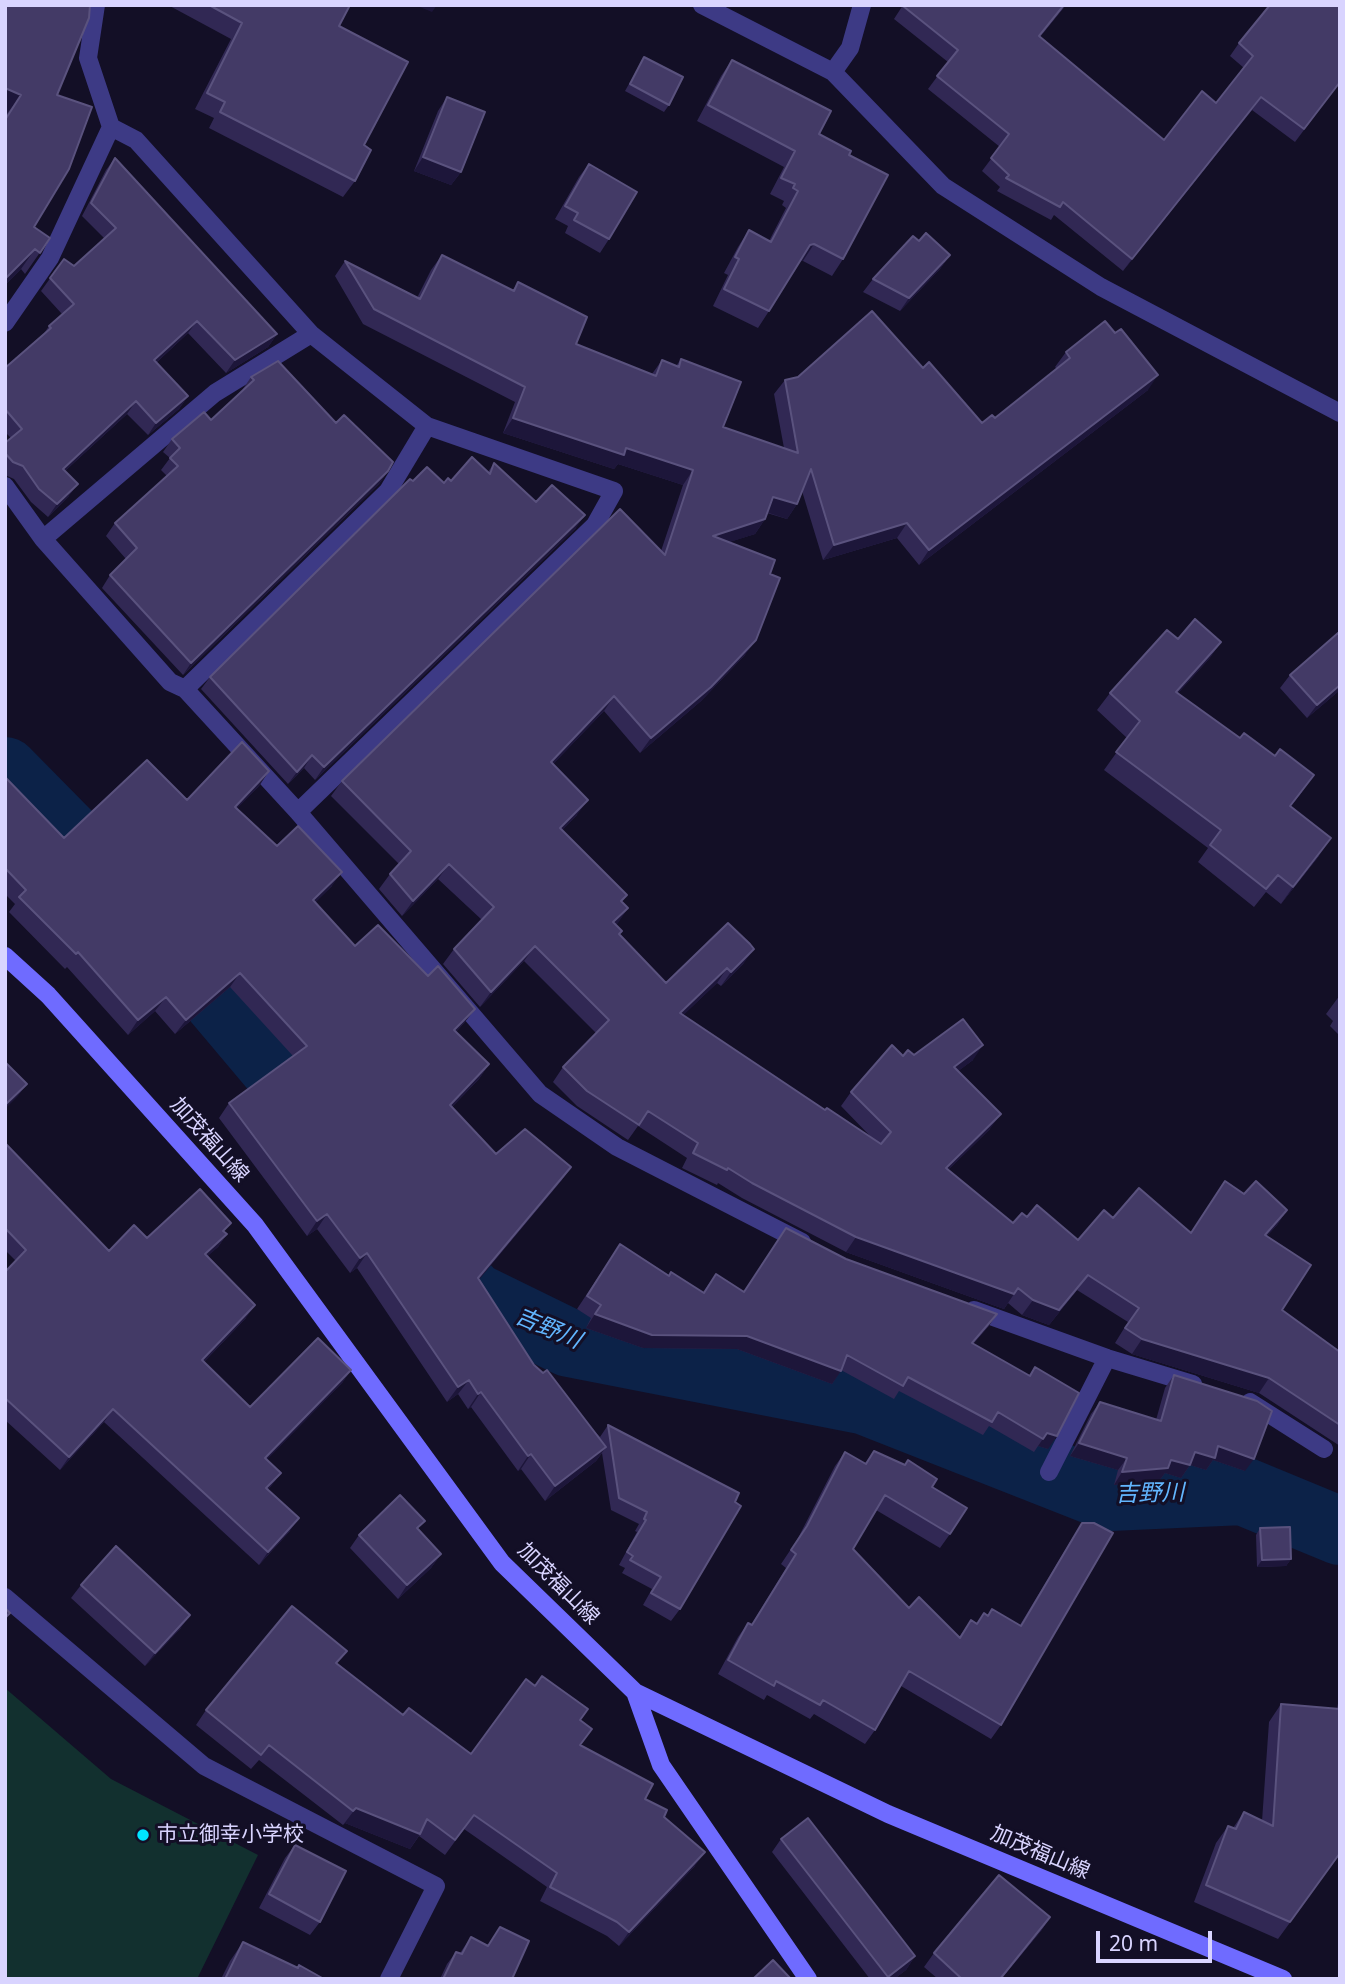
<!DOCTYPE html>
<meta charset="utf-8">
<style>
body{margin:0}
#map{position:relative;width:1345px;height:1984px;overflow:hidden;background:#130f26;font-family:"Noto Sans",sans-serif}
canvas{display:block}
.frame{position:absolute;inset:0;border:7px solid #d9d4ff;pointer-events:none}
.scale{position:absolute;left:1096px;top:1931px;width:116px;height:32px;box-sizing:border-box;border:4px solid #d9d4ff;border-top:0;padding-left:9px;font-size:21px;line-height:24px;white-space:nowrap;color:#d9d4ff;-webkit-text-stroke:5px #130f26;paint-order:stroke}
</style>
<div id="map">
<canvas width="1345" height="1984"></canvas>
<div class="frame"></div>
<div class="scale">20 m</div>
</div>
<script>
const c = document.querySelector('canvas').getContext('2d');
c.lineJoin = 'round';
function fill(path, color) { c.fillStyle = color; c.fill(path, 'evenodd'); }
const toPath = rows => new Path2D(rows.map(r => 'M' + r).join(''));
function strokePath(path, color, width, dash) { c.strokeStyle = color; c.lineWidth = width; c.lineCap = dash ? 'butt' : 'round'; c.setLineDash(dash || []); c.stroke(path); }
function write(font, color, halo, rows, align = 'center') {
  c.font = font + ' "Noto Sans","Noto Sans JP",sans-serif'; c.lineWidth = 6; c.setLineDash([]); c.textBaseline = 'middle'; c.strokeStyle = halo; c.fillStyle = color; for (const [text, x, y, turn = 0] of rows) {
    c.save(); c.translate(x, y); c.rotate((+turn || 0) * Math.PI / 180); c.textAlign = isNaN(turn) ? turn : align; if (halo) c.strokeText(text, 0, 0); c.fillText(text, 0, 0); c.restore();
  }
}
const green = toPath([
 [5,1688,111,1779,258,1855,197,1979,5,1979]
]);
const river = toPath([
 [5,771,137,905,336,1141],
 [427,1245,473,1296,569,1343,866,1401,1110,1497,1243,1491,1340,1531]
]);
const street = toPath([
 [96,5,88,58,111,127,136,140,311,334,427,426,614,491,595,525,298,812],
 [702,5,833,72,943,186,1101,287,1340,413],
 [833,72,850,48,862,5],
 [5,323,50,258,111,127],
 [5,486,43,539,170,682,185,689,298,812,540,1094,617,1147,802,1242],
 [43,539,215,393,311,334],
 [185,689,388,491,427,426],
 [974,1310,1107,1358,1193,1384],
 [1250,1402,1324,1449],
 [1049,1472,1107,1358],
 [5,1597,204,1766,436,1886,389,1979]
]);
const secondary = toPath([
 [5,956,48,995,255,1225,502,1563,635,1692,888,1814,1283,1979],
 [635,1692,661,1765,808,1979]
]);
const wall = toPath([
 [5,5,57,95,34,227,50,238,25,274,21,269,5,285,5,117,6,115,5,115],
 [168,5,350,5,339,26,364,145,355,181,343,197,209,128,214,118,195,109,231,39],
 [903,5,1066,5,1040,37,1164,140,1216,103,1244,68,1230,56,1239,43,1340,82,1295,142,1252,110,1123,271,1054,215,1051,220,997,191,1000,187,982,171,1000,147,928,89,948,62,894,19],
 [644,57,669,105,664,112,625,91],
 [732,60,819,134,849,155,843,259,832,276,803,261,800,261,769,311,758,328,713,306,728,275,724,273,738,247,749,230,769,241,786,208,782,205,784,201,770,194,784,167,697,121,721,76],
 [447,97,461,172,451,185,414,171,438,111],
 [115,158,277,334,268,347,226,373,188,333,156,363,188,396,179,409,148,435,127,414,65,471,69,496,48,517,31,502,14,479,5,475,5,443,11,438,5,432,5,368,43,335,49,326,62,314,41,291,64,259,74,266,105,239,82,216,106,170],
 [589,164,609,239,600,253,565,233,568,226,555,219,579,177],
 [919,241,950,255,940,269,900,311,863,292,873,279],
 [442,255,512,291,518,282,576,344,652,374,662,360,676,366,681,359,723,427,784,448,774,394,785,380,923,368,982,423,995,418,1057,369,1055,367,1066,352,1148,390,919,565,897,538,823,560,802,491,797,504,787,519,767,513,765,519,755,534,729,542,770,574,745,655,701,701,640,753,604,711,553,764,577,815,562,830,627,895,622,902,628,908,616,925,619,935,666,983,744,963,721,986,717,983,683,1015,825,1110,871,1137,841,1106,851,1092,903,1056,914,1055,973,1060,958,1071,990,1129,948,1170,1013,1223,1027,1217,1078,1240,1113,1218,1190,1232,1244,1194,1287,1210,1277,1225,1267,1236,1282,1310,1340,1352,1340,1446,1259,1393,1132,1354,1115,1343,1128,1322,1077,1290,1049,1325,1022,1315,1008,1303,1004,1309,846,1252,742,1198,718,1183,717,1185,682,1168,687,1158,638,1126,628,1140,577,1106,553,1082,563,1067,596,1033,524,961,480,1007,443,964,454,949,482,920,438,879,402,916,379,889,390,874,399,864,331,796,342,781,661,551,683,485,618,464,614,469,503,433,515,402,363,324,335,276,345,261,417,298,431,270],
 [251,377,336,423,388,471,379,484,183,675,102,588,110,575,126,559,106,536,115,523,167,476,161,470,170,458,163,452,172,439,211,420,243,390,243,389],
 [494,463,536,502,576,528,315,780,304,768,288,784,201,689,210,677,444,483,488,472],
 [1178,639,1221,642,1209,659,1178,693,1302,792,1291,806,1319,856,1281,904,1266,892,1254,907,1198,862,1208,848,1104,770,1127,738,1097,710,1110,693],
 [1290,675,1340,690,1307,718,1280,688],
 [269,771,259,786,237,808,277,846,332,886,315,902,355,946,428,976,475,1009,464,1023,456,1032,489,1064,479,1079,452,1107,496,1154,571,1167,561,1181,479,1279,534,1365,600,1437,608,1425,739,1493,680,1609,671,1621,643,1605,652,1589,622,1573,625,1568,619,1565,637,1532,635,1531,639,1524,611,1510,602,1453,596,1461,545,1501,521,1469,518,1471,471,1407,468,1409,458,1394,447,1402,357,1268,350,1273,317,1229,307,1236,219,1118,229,1103,293,1056,230,987,175,1034,155,1011,128,1035,67,967,65,969,9,912,15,904,5,894,5,777,64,838,187,800],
 [1340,995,1340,1036,1330,1026,1333,1021,1326,1014],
 [5,1143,109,1251,147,1238,225,1232,227,1234,218,1247,207,1256,246,1318,204,1362,250,1407,351,1370,342,1383,267,1459,281,1473,268,1490,290,1531,259,1565,104,1422,60,1470,5,1420,5,1272,16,1261,5,1250],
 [786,1228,846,1259,997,1314,988,1327,973,1344,1029,1375,1035,1367,1048,1449,1038,1446,1034,1452,989,1426,983,1435,899,1391,894,1399,841,1370,832,1384,737,1349,643,1348,586,1328,591,1318,577,1309,620,1244,669,1275,703,1292,716,1274,744,1292],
 [1174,1375,1245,1471,1213,1460,1206,1470,1190,1465,1181,1478,1165,1473,1159,1481,1114,1485,1118,1470,1070,1456,1091,1414,1100,1402,1156,1420,1165,1388],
 [874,1451,932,1487,950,1534,940,1548,876,1510,853,1549,909,1608,959,1637,971,1620,977,1623,984,1613,988,1615,1020,1625,1073,1537,1082,1523,1001,1725,991,1739,901,1686,875,1730,865,1744,814,1714,810,1719,767,1695,764,1700,718,1674,738,1637,748,1623,751,1625,786,1568,781,1564,797,1540,835,1466,845,1452,865,1463],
 [1260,1528,1291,1559,1286,1566,1257,1567,1256,1535],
 [418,1530,441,1554,431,1568,398,1599,350,1548,359,1535],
 [81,1585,181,1628,145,1666,71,1598],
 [337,1664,403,1715,471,1754,580,1720,581,1745,645,1799,664,1817,695,1866,619,1946,607,1936,540,1901,547,1887,464,1829,445,1855,419,1836,410,1849,345,1823,343,1825,259,1760,251,1769,196,1725,206,1710],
 [1340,1692,1340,1854,1278,1939,1194,1902,1216,1843,1228,1826,1233,1828,1244,1812,1262,1821,1269,1722,1281,1704,1337,1709],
 [781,1839,915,1956,906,1970,894,1979,870,1979,772,1852],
 [295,1845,320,1922,310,1935,259,1908,285,1858],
 [1050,1917,1041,1931,1001,1979,938,1979,924,1967,934,1953],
 [500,1927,512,1979,440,1979,447,1964,456,1952,460,1953,471,1937,488,1946],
 [243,1942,297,1968,299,1965,324,1979,221,1979,230,1961]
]);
const shadedWall = toPath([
 [415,5,437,5,432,12],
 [1064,5,1066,5,1030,49,1039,36],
 [5,88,21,95,6,115,5,115],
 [1261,97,1252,110,1123,271,1132,259],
 [423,157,461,172,451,185,414,171],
 [814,244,803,261,798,261,810,245],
 [35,249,21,269,5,285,5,279],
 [950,255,940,269,900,311,909,298],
 [197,321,188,333,145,373,154,360],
 [277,334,268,347,226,373,235,360],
 [1158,375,1148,390,919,565,929,550],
 [188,396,179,409,148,435,156,423],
 [136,401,127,414,54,481,63,469],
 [513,418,626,448,693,470,683,485,618,464,614,469,503,433],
 [388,471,379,484,183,675,191,663],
 [78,484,69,496,48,517,57,504],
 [773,497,797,504,787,519,763,511],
 [585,515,576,528,315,780,324,767],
 [765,519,755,534,702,551,713,536],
 [907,523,897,538,823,560,834,545],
 [756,640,745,655,701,701,640,753,651,738],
 [1221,642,1209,659,1164,709,1176,692],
 [1340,685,1340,690,1307,718,1317,705],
 [614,696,604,711,541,777,551,762],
 [312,755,304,768,288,784,297,772],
 [269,771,259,786,225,821,235,807],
 [1314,775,1302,792,1278,823,1290,806],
 [588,800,577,815,550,843,560,828],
 [1331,838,1319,856,1281,904,1293,887],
 [449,864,438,879,402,916,413,901],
 [342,872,332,886,303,915,313,900],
 [628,908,618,923,603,937,613,922],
 [535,946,524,961,480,1007,491,992],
 [754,949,744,963,721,986,731,972],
 [727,968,717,983,670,1028,680,1013],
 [240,973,230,987,175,1034,186,1020],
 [166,997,155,1011,128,1035,138,1020],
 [475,1009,464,1023,444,1045,454,1030],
 [983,1045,973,1060,944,1082,954,1067],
 [489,1064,479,1079,440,1119,450,1105],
 [27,1084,18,1096,5,1109,5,1105],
 [1001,1114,990,1129,935,1183,946,1168],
 [571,1167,561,1181,468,1293,478,1278],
 [1287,1210,1277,1225,1255,1249,1265,1235],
 [327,1214,317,1229,307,1236,317,1221],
 [227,1234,218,1247,196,1267,205,1254],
 [856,1237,1018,1288,1004,1309,846,1252],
 [367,1253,357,1268,350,1273,360,1258],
 [1088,1275,1077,1290,1049,1325,1022,1315,1033,1300],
 [255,1305,246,1318,193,1373,202,1360],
 [595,1314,747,1336,841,1371,832,1384,737,1349,643,1348,586,1328],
 [997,1314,988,1327,963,1356,972,1343],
 [1142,1339,1269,1378,1259,1393,1132,1354],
 [351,1370,342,1383,256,1471,265,1458],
 [469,1380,458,1394,447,1402,458,1387],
 [481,1392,471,1407,468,1409,478,1394],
 [113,1409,104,1422,60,1470,69,1457],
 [1047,1433,1057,1436,1048,1449,1038,1446],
 [1079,1443,1127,1458,1118,1470,1070,1456],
 [1218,1446,1254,1459,1245,1471,1213,1460,1206,1470,1190,1465,1181,1478,1165,1473,1159,1481,1114,1485,1122,1472],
 [606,1447,596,1461,545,1501,555,1486],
 [531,1454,521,1469,518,1471,528,1456],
 [281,1473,272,1485,257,1501,266,1488],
 [299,1518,290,1531,259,1565,268,1552],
 [441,1554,431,1568,398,1599,407,1585],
 [1291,1559,1286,1566,1257,1567,1262,1560],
 [190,1615,181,1628,145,1666,155,1653],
 [356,1808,420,1834,410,1849,345,1823,343,1825],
 [705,1852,695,1866,619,1946,629,1932],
 [1050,1917,1041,1931,1001,1979,1000,1979],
 [915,1956,906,1970,894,1979,887,1979]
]);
const building = toPath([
 [5,5,90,5,89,18,57,95,92,107,69,169,34,227,50,238,40,253,35,249,5,279,5,120,21,95,5,88,5,5],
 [209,5,350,5,339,26,408,62,364,145,371,150,355,181,220,112,225,102,207,93,242,23,209,5],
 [903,5,1064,5,1039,36,1164,140,1202,91,1216,103,1253,56,1239,43,1270,5,1340,5,1340,82,1304,129,1261,97,1132,259,1063,202,1060,207,1006,178,1009,175,991,158,1009,134,937,76,958,50,903,6,903,5],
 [644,57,683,77,669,105,630,84,644,57],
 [732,60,831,111,819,134,851,151,849,155,888,175,843,259,814,244,810,245,769,311,724,289,739,259,735,257,749,230,771,242,798,191,793,188,795,184,781,178,795,151,708,105,732,60],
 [447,97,485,112,461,172,423,157,447,97],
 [115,158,277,334,235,360,197,321,154,360,188,396,156,423,136,401,63,469,78,484,57,504,39,489,23,466,13,462,5,453,5,443,22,429,5,409,5,368,51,328,49,326,74,304,50,278,64,259,74,266,116,228,91,203,115,158],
 [589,164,637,192,609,239,574,220,578,213,565,206,589,164],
 [926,233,950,255,909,298,873,279,913,236,919,241,926,233],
 [442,255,514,291,518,282,587,317,576,344,656,376,662,360,679,367,681,359,741,382,723,427,798,453,785,380,798,377,872,311,923,368,929,362,982,423,992,415,995,418,1070,358,1066,352,1105,321,1115,333,1121,329,1158,375,929,550,907,523,834,545,811,469,797,504,773,497,765,519,713,536,775,560,770,574,780,578,756,640,711,687,651,738,614,696,551,762,588,800,560,828,627,895,621,901,628,908,613,922,622,931,619,934,666,983,728,923,750,944,754,949,731,972,727,968,680,1013,825,1110,827,1108,881,1144,891,1132,851,1092,892,1045,903,1056,908,1050,914,1055,963,1019,983,1045,954,1067,1001,1114,946,1168,1013,1223,1022,1213,1027,1217,1037,1205,1078,1240,1104,1210,1113,1218,1139,1188,1191,1233,1225,1181,1244,1194,1256,1181,1287,1210,1265,1235,1311,1265,1282,1310,1340,1352,1340,1425,1269,1378,1142,1339,1125,1328,1139,1308,1088,1275,1059,1310,1033,1300,1018,1288,1014,1294,856,1237,752,1183,728,1168,727,1170,693,1153,698,1143,648,1111,639,1125,587,1091,563,1067,609,1020,535,946,491,992,454,949,494,907,449,864,413,901,390,874,411,851,342,781,620,509,665,555,693,470,626,448,624,455,513,418,525,387,374,309,345,261,420,299,442,255],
 [278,361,336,423,344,415,393,462,388,471,191,663,110,575,137,548,115,523,178,466,170,458,180,448,172,439,204,412,211,420,254,380,251,377,278,361],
 [472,457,490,474,494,463,536,502,552,485,585,515,324,767,312,755,297,772,210,677,410,479,413,481,427,467,444,483,448,478,451,481,472,457],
 [1195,619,1221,642,1176,692,1240,738,1244,733,1275,756,1280,749,1314,775,1290,806,1331,838,1293,887,1278,875,1266,889,1210,845,1221,830,1116,752,1140,721,1110,693,1167,630,1178,639,1195,619],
 [1338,633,1340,636,1340,685,1317,705,1290,675,1338,633],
 [242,742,269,771,235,807,277,846,298,826,342,872,313,900,355,946,378,925,428,976,438,966,475,1009,454,1030,489,1064,450,1105,496,1154,525,1129,571,1167,478,1278,534,1365,543,1373,547,1370,606,1447,555,1486,531,1454,528,1456,481,1392,478,1394,469,1380,458,1387,367,1253,360,1258,327,1214,317,1221,229,1103,307,1046,240,973,186,1020,166,997,138,1020,78,952,76,954,19,897,26,890,5,868,5,777,64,838,147,760,187,800,242,742],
 [5,1062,27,1084,5,1105,5,1062],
 [5,1143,109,1251,134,1225,147,1238,200,1189,231,1223,223,1231,227,1234,205,1254,255,1305,202,1360,250,1407,318,1338,351,1370,265,1458,281,1473,266,1488,299,1518,268,1552,113,1409,69,1457,5,1398,5,1272,26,1250,5,1228,5,1143],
 [786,1228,846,1259,997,1314,972,1343,1030,1376,1035,1367,1079,1393,1057,1436,1047,1433,1043,1439,998,1412,992,1422,908,1377,903,1386,847,1355,841,1371,747,1336,652,1335,595,1314,601,1305,587,1296,620,1244,669,1276,671,1272,704,1293,716,1274,744,1292,786,1228],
 [1174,1375,1257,1401,1272,1411,1254,1459,1218,1446,1215,1458,1195,1452,1190,1465,1171,1460,1168,1468,1122,1472,1127,1458,1079,1443,1100,1402,1161,1421,1174,1375],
 [608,1425,739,1493,735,1502,741,1506,680,1609,651,1593,661,1577,630,1560,633,1556,627,1552,646,1520,644,1519,647,1512,619,1498,608,1425],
 [874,1451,905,1465,908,1460,937,1479,932,1487,967,1508,950,1534,885,1495,853,1549,909,1608,919,1597,960,1638,971,1620,977,1624,984,1613,988,1616,992,1609,1021,1626,1082,1523,1094,1523,1113,1533,1001,1725,909,1671,875,1730,823,1700,820,1705,776,1681,774,1686,728,1660,748,1623,752,1625,796,1554,791,1550,807,1526,845,1452,866,1464,874,1451],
 [400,1495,425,1521,417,1528,441,1554,407,1585,359,1535,400,1495],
 [1290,1527,1291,1559,1262,1560,1260,1528,1290,1527],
 [116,1546,190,1615,155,1653,81,1585,116,1546],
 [292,1606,347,1651,336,1663,403,1715,409,1708,471,1754,526,1679,535,1686,542,1676,588,1709,580,1720,592,1729,580,1745,653,1784,645,1799,667,1810,664,1817,705,1852,629,1932,617,1922,550,1887,557,1873,474,1815,455,1840,427,1819,420,1834,356,1808,353,1811,269,1745,261,1755,206,1710,292,1606],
 [5,1608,10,1613,5,1618,5,1608],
 [1281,1704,1340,1709,1340,1853,1290,1922,1206,1885,1228,1826,1236,1829,1244,1812,1273,1826,1281,1704],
 [808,1818,915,1956,888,1977,781,1839,808,1818],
 [295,1845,346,1871,320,1922,269,1894,295,1845],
 [999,1875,1050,1917,1000,1979,962,1979,934,1953,999,1875],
 [500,1927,529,1941,512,1979,443,1979,456,1952,462,1954,471,1937,488,1946,500,1927],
 [243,1942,298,1968,299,1965,324,1979,225,1979,243,1942],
 [773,1960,791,1979,753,1979,773,1960]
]);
const markers = [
 [143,1835,7,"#00e5ff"]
];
const streetNames = [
 ["加茂福山線",209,1140,48],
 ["加茂福山線",558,1584,45],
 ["加茂福山線",1040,1853,23]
];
const poiNames = [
 ["市立御幸小学校",157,1835]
];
const waterNames = [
 ["吉野川",548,1329,23],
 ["吉野川",1150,1494,-1]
];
fill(green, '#12302f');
strokePath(river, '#0c2248', 68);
strokePath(street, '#3d3a85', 18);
strokePath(secondary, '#6f6bff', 18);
fill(wall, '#312854');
fill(shadedWall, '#1d163a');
fill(building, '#433a66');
strokePath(building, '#5a527e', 2);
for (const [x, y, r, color] of markers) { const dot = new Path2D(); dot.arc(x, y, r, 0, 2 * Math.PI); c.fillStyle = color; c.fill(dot); strokePath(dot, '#130f26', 2.5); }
write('21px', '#d9d4ff', '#130f26', streetNames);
write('21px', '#d9d4ff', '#130f26', poiNames, 'left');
write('italic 23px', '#62b6ff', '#130f26', waterNames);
</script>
